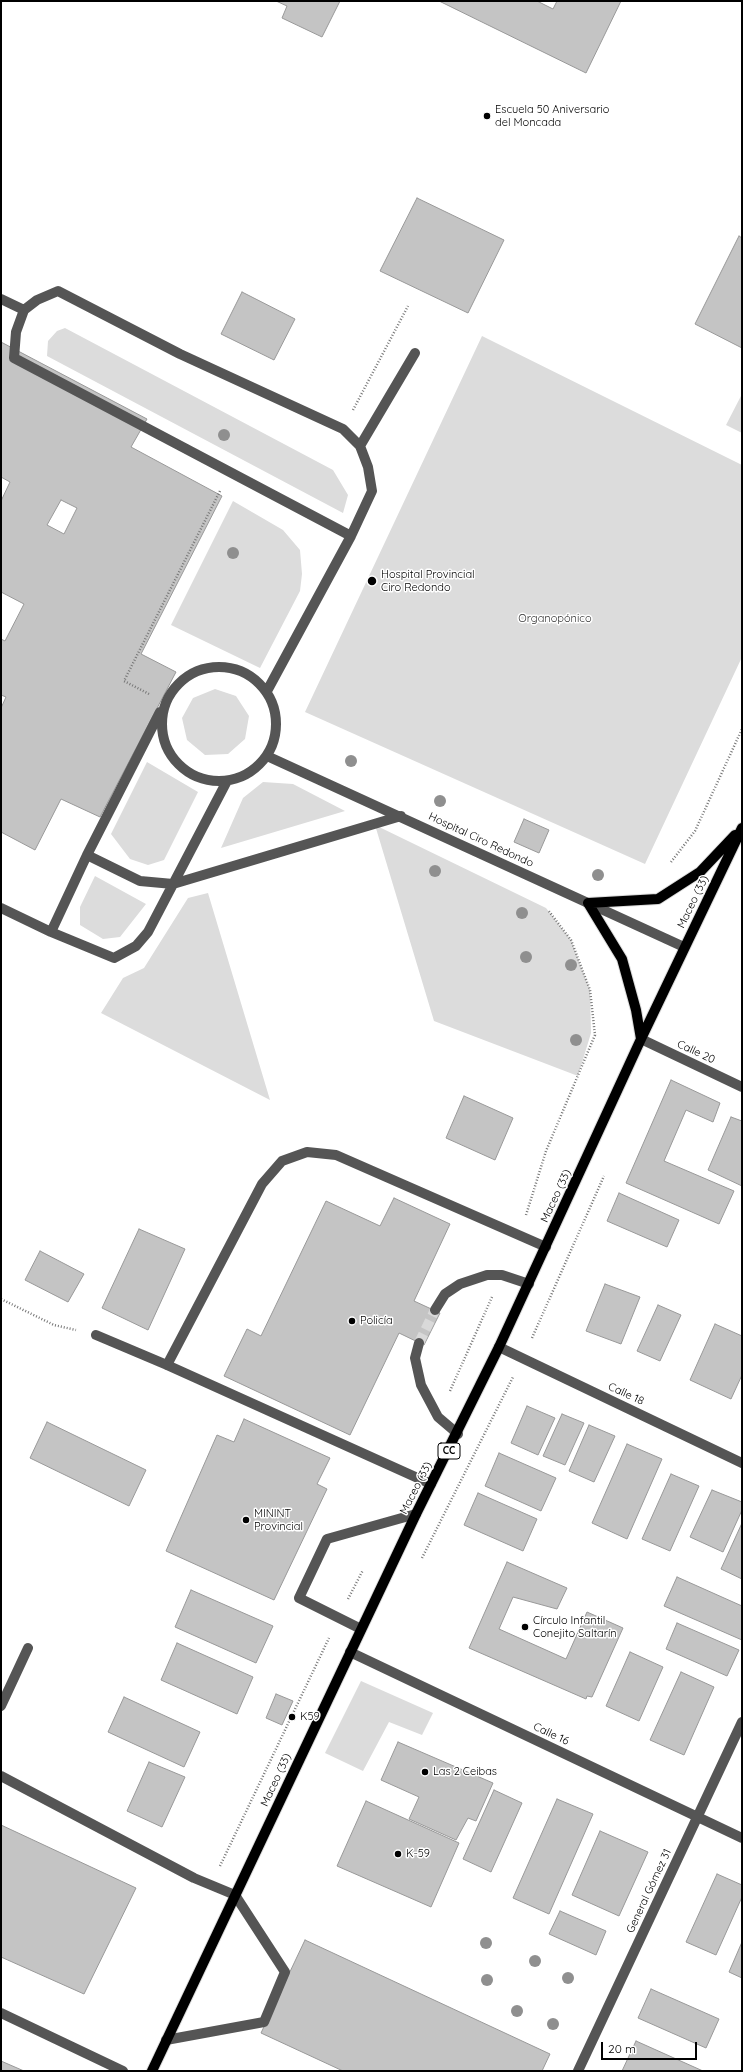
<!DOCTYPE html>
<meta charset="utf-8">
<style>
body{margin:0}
#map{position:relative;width:743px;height:2072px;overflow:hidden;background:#fff;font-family:Quicksand,sans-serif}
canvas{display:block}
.frame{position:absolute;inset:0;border:2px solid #000;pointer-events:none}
.scale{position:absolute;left:601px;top:2042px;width:96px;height:18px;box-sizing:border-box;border:2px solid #000;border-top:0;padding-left:5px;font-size:12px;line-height:14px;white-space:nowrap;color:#000;-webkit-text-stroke:3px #fff;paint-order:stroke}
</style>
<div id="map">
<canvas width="743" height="2072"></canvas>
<div class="frame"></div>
<div class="scale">20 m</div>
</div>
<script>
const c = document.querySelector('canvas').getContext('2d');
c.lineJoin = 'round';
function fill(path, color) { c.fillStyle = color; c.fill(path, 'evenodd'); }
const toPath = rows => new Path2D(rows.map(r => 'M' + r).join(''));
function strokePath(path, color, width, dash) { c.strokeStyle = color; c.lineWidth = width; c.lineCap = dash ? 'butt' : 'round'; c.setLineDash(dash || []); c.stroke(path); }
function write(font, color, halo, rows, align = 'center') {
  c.font = font + ' Quicksand,sans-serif'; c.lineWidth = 3; c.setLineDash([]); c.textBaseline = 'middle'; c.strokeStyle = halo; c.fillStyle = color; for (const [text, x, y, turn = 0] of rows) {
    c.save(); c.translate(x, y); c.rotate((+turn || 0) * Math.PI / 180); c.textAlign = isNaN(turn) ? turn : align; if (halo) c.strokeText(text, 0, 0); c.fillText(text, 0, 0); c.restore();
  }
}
const green = toPath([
 [65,328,333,470,348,495,343,513,47,356,48,341,57,331],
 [482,336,742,465,742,657,645,864,305,712],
 [742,394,742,433,726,425],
 [233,501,283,530,300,550,302,574,300,591,260,668,171,625],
 [215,689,236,696,249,716,245,739,228,754,205,755,187,740,182,718,193,698],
 [147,762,198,792,164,860,148,865,130,859,111,834],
 [263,782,293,784,345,811,221,848,243,798],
 [375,825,546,908,571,940,590,990,591,1033,578,1076,434,1021],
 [95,876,146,904,120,937,103,939,80,925,80,907],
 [208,893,270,1100,101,1013,123,978,144,968,188,898],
 [361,1681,433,1713,422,1735,389,1722,363,1771,325,1753]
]);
const building = toPath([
 [276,1,340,1,322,37,282,18,287,6,276,1],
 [439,1,537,1,553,9,557,1,621,1,586,73,439,1],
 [417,198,504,240,468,313,380,271,417,198],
 [739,236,742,238,742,348,695,324,739,236],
 [242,292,295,319,274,360,221,334,242,292],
 [1,342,147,419,131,447,222,496,141,654,176,672,100,817,61,799,35,850,1,832,1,708,6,697,1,695,1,639,5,641,24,604,1,592,1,501,10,482,1,477,1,342],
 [61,500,77,508,64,534,47,525,61,500],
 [524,819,549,830,539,853,514,842,524,819],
 [671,1080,720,1103,713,1122,686,1110,664,1161,734,1191,719,1224,626,1183,671,1080],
 [464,1096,513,1118,495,1160,446,1138,464,1096],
 [731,1117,742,1121,742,1186,708,1170,731,1117],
 [619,1193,679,1220,667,1247,607,1221,619,1193],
 [394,1198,450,1224,414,1301,440,1313,424,1345,399,1333,350,1435,224,1376,247,1329,261,1336,326,1201,380,1226,394,1198],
 [139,1229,185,1249,148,1330,102,1308,139,1229],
 [40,1251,84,1274,68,1302,25,1280,40,1251],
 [605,1284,640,1297,621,1344,586,1331,605,1284],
 [658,1305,681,1315,660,1361,637,1351,658,1305],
 [715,1324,742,1336,742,1375,731,1399,690,1380,715,1324],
 [527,1406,555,1418,538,1455,511,1443,527,1406],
 [562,1414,584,1423,565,1465,543,1456,562,1414],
 [244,1419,330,1458,317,1484,327,1489,274,1600,166,1551,217,1435,234,1442,244,1419],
 [47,1422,146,1470,129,1506,30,1458,47,1422],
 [589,1425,615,1436,594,1482,569,1471,589,1425],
 [627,1444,662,1459,627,1539,592,1523,627,1444],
 [499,1453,556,1478,541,1511,485,1486,499,1453],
 [671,1474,699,1486,670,1551,642,1539,671,1474],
 [712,1490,742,1502,742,1510,723,1552,690,1537,712,1490],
 [478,1493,537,1519,523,1551,464,1525,478,1493],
 [742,1523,742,1579,721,1569,742,1523],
 [507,1562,567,1588,557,1609,513,1597,499,1629,566,1659,587,1612,623,1628,592,1697,587,1696,586,1699,469,1648,507,1562],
 [677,1577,742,1606,742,1640,664,1606,677,1577],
 [191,1590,273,1626,256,1663,175,1627,191,1590],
 [677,1623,739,1650,727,1676,666,1649,677,1623],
 [177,1643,253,1677,237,1714,161,1680,177,1643],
 [630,1652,663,1667,639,1721,606,1706,630,1652],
 [681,1672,714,1687,684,1755,650,1740,681,1672],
 [276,1694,293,1701,282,1725,266,1718,276,1694],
 [124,1697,200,1732,184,1767,108,1732,124,1697],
 [398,1742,493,1783,476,1821,468,1818,456,1840,409,1819,419,1797,381,1780,398,1742],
 [149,1762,185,1777,162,1827,127,1811,149,1762],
 [494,1790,522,1803,491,1872,463,1859,494,1790],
 [557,1799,593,1814,549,1914,513,1898,557,1799],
 [366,1801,459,1843,431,1907,337,1866,366,1801],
 [1,1825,136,1888,84,1994,1,1957,1,1825],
 [600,1831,648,1852,619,1916,572,1895,600,1831],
 [717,1874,742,1885,742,1897,716,1955,686,1942,717,1874],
 [560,1911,606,1931,596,1955,549,1934,560,1911],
 [305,1940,550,2054,542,2071,343,2071,261,2033,305,1940],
 [742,1942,742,1978,729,1972,742,1942],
 [651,1989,719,2019,706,2048,638,2018,651,1989],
 [636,2041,703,2071,622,2071,636,2041],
 [1,2061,24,2071,1,2071,1,2061]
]);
const minorTunnel = toPath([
 [419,1343,435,1310]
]);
const path = toPath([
 [353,410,408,306],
 [149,694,124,681,220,491],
 [671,862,695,831,742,729],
 [526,1215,546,1151,595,1035,590,990,571,940,548,910],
 [1,1299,54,1325,76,1330],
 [532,1338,604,1176],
 [450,1391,492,1297],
 [422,1558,513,1377],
 [348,1599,363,1570],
 [220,1866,329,1638]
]);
const minor = toPath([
 [1,299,24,310],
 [360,446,415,353],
 '162 724a57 57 0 1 1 114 0a57 57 0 1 1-114 0Z',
 [267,691,351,536,372,491,368,467,360,446,343,429,180,354,58,291,37,300,24,310,16,332,14,358,351,536],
 [267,756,684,947],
 [87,855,140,881,173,884,401,816],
 [1,908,51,932,114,958,136,946,148,932,227,781],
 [51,932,87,855,160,712],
 [641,1039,742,1087],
 [435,1310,445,1294,460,1284,487,1275,502,1275,529,1284],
 [96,1335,167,1365,431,1484],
 [419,1343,415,1358,421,1385,438,1417,458,1434],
 [499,1347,742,1463],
 [167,1365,262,1184,282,1161,307,1152,336,1155,546,1247],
 [361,1629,299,1598,327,1539,416,1514],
 [350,1652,742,1838],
 [1,1706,28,1648],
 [1,1776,194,1878,235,1895,285,1972,264,2022,166,2040],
 [1,2013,123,2071],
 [578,2071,742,1722]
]);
const major = toPath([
 [641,1039,636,1010,622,959,588,903,658,899,700,872,735,835],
 [152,2071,416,1514,499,1347,641,1039,742,828]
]);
const trees = [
 [224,435],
 [233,553],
 [351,761],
 [440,801],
 [435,871],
 [598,875],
 [522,913],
 [526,957],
 [571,965],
 [576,1040],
 [486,1943],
 [535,1961],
 [568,1978],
 [487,1980],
 [517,2011],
 [553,2024]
];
const markers = [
 [487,116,4,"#000"],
 [372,581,5,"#000"],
 [352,1321,4,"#000"],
 [246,1520,4,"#000"],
 [525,1627,4,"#000"],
 [292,1717,4,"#000"],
 [425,1772,4,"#000"],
 [398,1854,4,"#000"]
];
const shields = [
 [449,1451,22]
];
const shieldNames = [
 ["CC",449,1451]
];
const poiNames = [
 ["Escuela 50 Aniversario",495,110],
 ["del Moncada",495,123],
 ["Hospital Provincial",381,575],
 ["Ciro Redondo",381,588],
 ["Policía",360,1321],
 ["MININT",254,1514],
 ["Provincial",254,1527],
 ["Círculo Infantil",533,1621],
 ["Conejito Saltarín",533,1634],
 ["K59",300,1717],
 ["Las 2 Ceibas",433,1772],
 ["K-59",406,1854]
];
const parkNames = [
 ["Organopónico",555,619]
];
const streetNames = [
 ["Hospital Ciro Redondo",481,840,25],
 ["Maceo (33)",693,902,-64],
 ["Calle 20",696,1052,25],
 ["Maceo (33)",556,1196,-65],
 ["Calle 18",626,1394,25],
 ["Maceo (33)",416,1488,-63],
 ["Calle 16",551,1734,25],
 ["Maceo (33)",276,1780,-65],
 ["General Gómez 31",649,1891,-65]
];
fill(green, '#dcdcdc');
fill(building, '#c4c4c4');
strokePath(building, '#999', 1);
strokePath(minorTunnel, '#d9d9d9', 10, [10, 5]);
strokePath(major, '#dbdbdb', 12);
strokePath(path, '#777', 2.5, [1, 2]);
strokePath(minor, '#555', 10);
strokePath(major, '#000', 10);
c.fillStyle = '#8f8f8f';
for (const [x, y] of trees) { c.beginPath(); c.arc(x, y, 6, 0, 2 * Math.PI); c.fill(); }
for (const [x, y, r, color] of markers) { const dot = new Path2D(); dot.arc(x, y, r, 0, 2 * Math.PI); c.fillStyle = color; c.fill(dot); strokePath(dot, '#fff', 1.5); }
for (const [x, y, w] of shields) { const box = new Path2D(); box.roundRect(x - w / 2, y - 8, w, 16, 3); c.fillStyle = '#fff'; c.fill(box); strokePath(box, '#000', 1); }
write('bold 10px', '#000', null, shieldNames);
write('11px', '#000', '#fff', poiNames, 'left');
write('11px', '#333', '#fff', parkNames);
write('11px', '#000', '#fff', streetNames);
</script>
